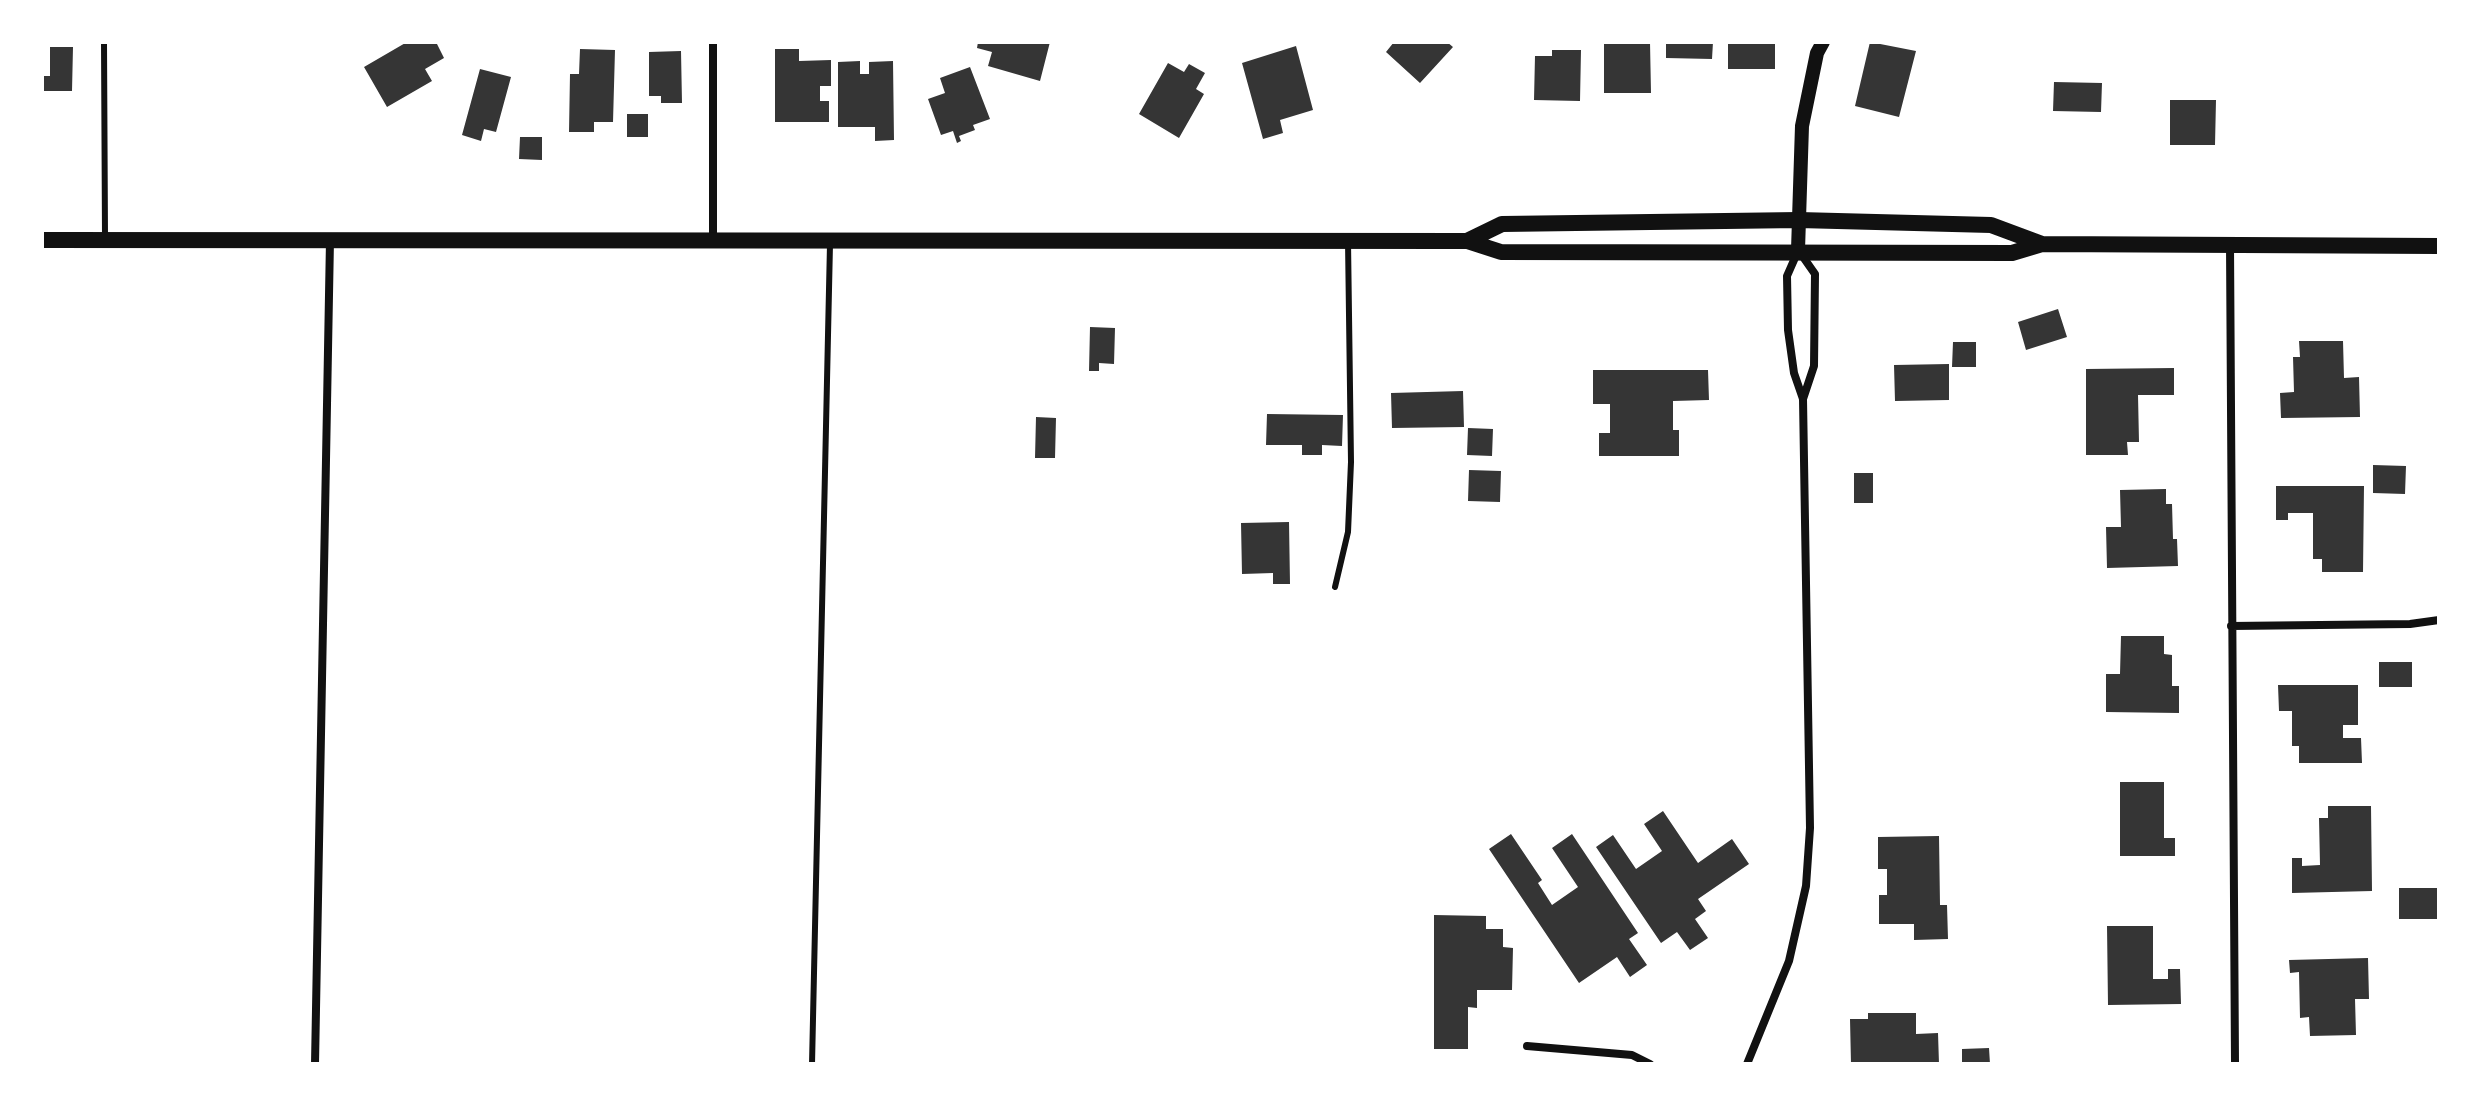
<!DOCTYPE html>
<style>
body{margin:0}
#map{position:relative;width:2481px;height:1106px;overflow:hidden;background:#fff;font-family:"Source Sans 3",sans-serif}
canvas{display:block}
.frame{position:absolute;inset:0;border:44px solid #fff;pointer-events:none}
</style>
<div id="map">
<canvas width="2481" height="1106"></canvas>
<div class="frame"></div>
</div>
<script>
const c = document.querySelector('canvas').getContext('2d');
c.lineJoin = 'round';
function fill(path, color) { c.fillStyle = color; c.fill(path, 'evenodd'); }
const toPath = rows => new Path2D(rows.map(r => 'M' + r).join(''));
function strokePath(path, color, width, dash) { c.strokeStyle = color; c.lineWidth = width; c.lineCap = dash ? 'butt' : 'round'; c.setLineDash(dash || []); c.stroke(path); }
const building = toPath([
 [407,42,436,42,444,58,425,69,432,81,387,107,364,67],
 [978,42,1050,42,1040,81,988,66,992,52,977,48],
 [1394,42,1447,42,1453,47,1420,83,1386,52],
 [1604,42,1650,42,1651,93,1604,93],
 [1666,42,1713,42,1712,59,1666,58],
 [1728,42,1775,42,1775,69,1728,69],
 [1870,42,1916,51,1899,117,1855,106],
 [1296,46,1313,110,1280,120,1283,133,1263,139,1242,63],
 [50,47,73,47,72,91,42,91,42,76,50,76],
 [580,49,615,50,613,122,594,122,594,132,569,132,570,74,579,74],
 [775,49,799,49,799,61,831,60,831,86,820,86,820,101,829,101,829,122,775,122],
 [1552,50,1581,50,1580,101,1534,100,1535,56,1552,56],
 [681,51,682,103,661,103,661,96,649,96,649,52],
 [860,61,860,74,869,74,869,62,893,61,894,140,875,141,875,127,838,127,838,62],
 [1168,63,1184,72,1189,64,1205,73,1196,89,1204,94,1179,138,1139,114],
 [970,67,990,119,973,125,975,130,959,136,961,141,957,143,953,131,941,135,928,99,945,93,940,78],
 [480,69,511,77,496,132,484,129,481,141,462,135],
 [2054,82,2102,83,2101,112,2053,111],
 [2170,100,2216,100,2215,145,2170,145],
 [627,114,648,114,648,137,627,137],
 [520,137,542,137,542,160,519,159],
 [2058,309,2067,337,2026,350,2018,322],
 [1090,327,1115,328,1114,364,1099,363,1099,371,1089,371],
 [2299,341,2343,341,2344,378,2359,377,2360,417,2281,418,2280,393,2294,392,2293,357,2300,357],
 [1953,342,1976,342,1976,367,1952,367],
 [1949,364,1949,400,1895,401,1894,365],
 [2174,368,2174,395,2138,395,2139,442,2127,442,2128,455,2086,455,2086,369],
 [1593,370,1708,370,1709,400,1673,401,1673,430,1679,430,1679,456,1599,456,1599,433,1610,433,1610,404,1593,404],
 [1463,391,1464,427,1392,428,1391,393],
 [1267,414,1343,415,1342,446,1322,445,1322,455,1302,455,1302,445,1266,445],
 [1036,417,1056,418,1055,458,1035,458],
 [1468,428,1493,429,1492,456,1467,455],
 [2373,465,2406,466,2405,494,2373,493],
 [1469,470,1501,471,1500,502,1468,501],
 [1854,473,1873,473,1873,503,1854,503],
 [2276,486,2364,486,2363,572,2322,572,2322,559,2313,559,2313,513,2288,513,2288,520,2276,520],
 [2166,489,2166,504,2172,504,2173,539,2177,539,2178,566,2107,568,2106,527,2121,527,2120,490],
 [1289,522,1290,584,1273,584,1273,573,1242,574,1241,523],
 [2121,636,2164,636,2164,654,2172,655,2172,686,2179,686,2179,713,2106,712,2106,674,2120,674],
 [2379,662,2412,662,2412,687,2379,687],
 [2278,685,2358,685,2358,725,2343,725,2343,738,2361,738,2362,763,2299,763,2299,746,2292,746,2292,711,2279,711],
 [2120,782,2164,782,2164,838,2175,838,2175,856,2120,856],
 [2328,806,2371,806,2372,891,2292,893,2292,858,2302,858,2302,866,2320,865,2319,818,2328,818],
 [1663,811,1698,863,1732,839,1749,864,1698,899,1706,911,1695,919,1708,938,1690,950,1677,932,1661,943,1596,847,1613,835,1636,869,1662,851,1644,824],
 [1511,834,1542,880,1538,883,1552,905,1578,887,1552,848,1572,834,1638,933,1629,939,1647,965,1630,977,1617,957,1579,983,1489,849],
 [1939,836,1940,905,1947,905,1948,939,1914,940,1914,924,1879,924,1879,895,1887,895,1887,869,1878,869,1878,837],
 [2399,888,2439,888,2439,919,2399,919],
 [1434,915,1486,916,1486,929,1503,929,1503,947,1513,948,1512,990,1477,990,1477,1008,1468,1007,1468,1049,1434,1049],
 [2107,926,2153,926,2153,979,2168,979,2168,969,2180,969,2181,1004,2108,1005],
 [2368,958,2369,999,2355,999,2356,1035,2310,1036,2309,1017,2300,1018,2299,972,2290,973,2289,960],
 [1868,1013,1916,1013,1916,1034,1938,1033,1939,1064,1851,1064,1850,1019,1868,1019],
 [1989,1048,1990,1064,1962,1064,1962,1049]
]);
const service = toPath([
 [104,42,105,237],
 [1335,587,1348,532,1351,462,1348,241],
 [812,1064,830,244]
]);
const minor = toPath([
 [713,42,713,240],
 [2230,245,2235,1064],
 [1801,254,1815,274,1814,366,1803,399],
 [2231,626,2410,624,2439,620],
 [1527,1046,1632,1055,1650,1064],
 [315,1064,330,240],
 [1747,1064,1789,961,1806,886,1810,828,1803,399,1794,373,1788,330,1787,276,1798,251]
]);
const tertiary = toPath([
 [1798,250,1802,126,1817,53,1823,42]
]);
const secondary = toPath([
 [42,240,1467,241,1501,252,2012,253,2042,244,2439,246],
 [1467,241,1502,224,1799,220,1991,225,2042,244]
]);
fill(building, '#353535');
strokePath(service, '#111', 6);
strokePath(minor, '#111', 8);
strokePath(tertiary, '#111', 14);
strokePath(secondary, '#111', 16);
</script>
